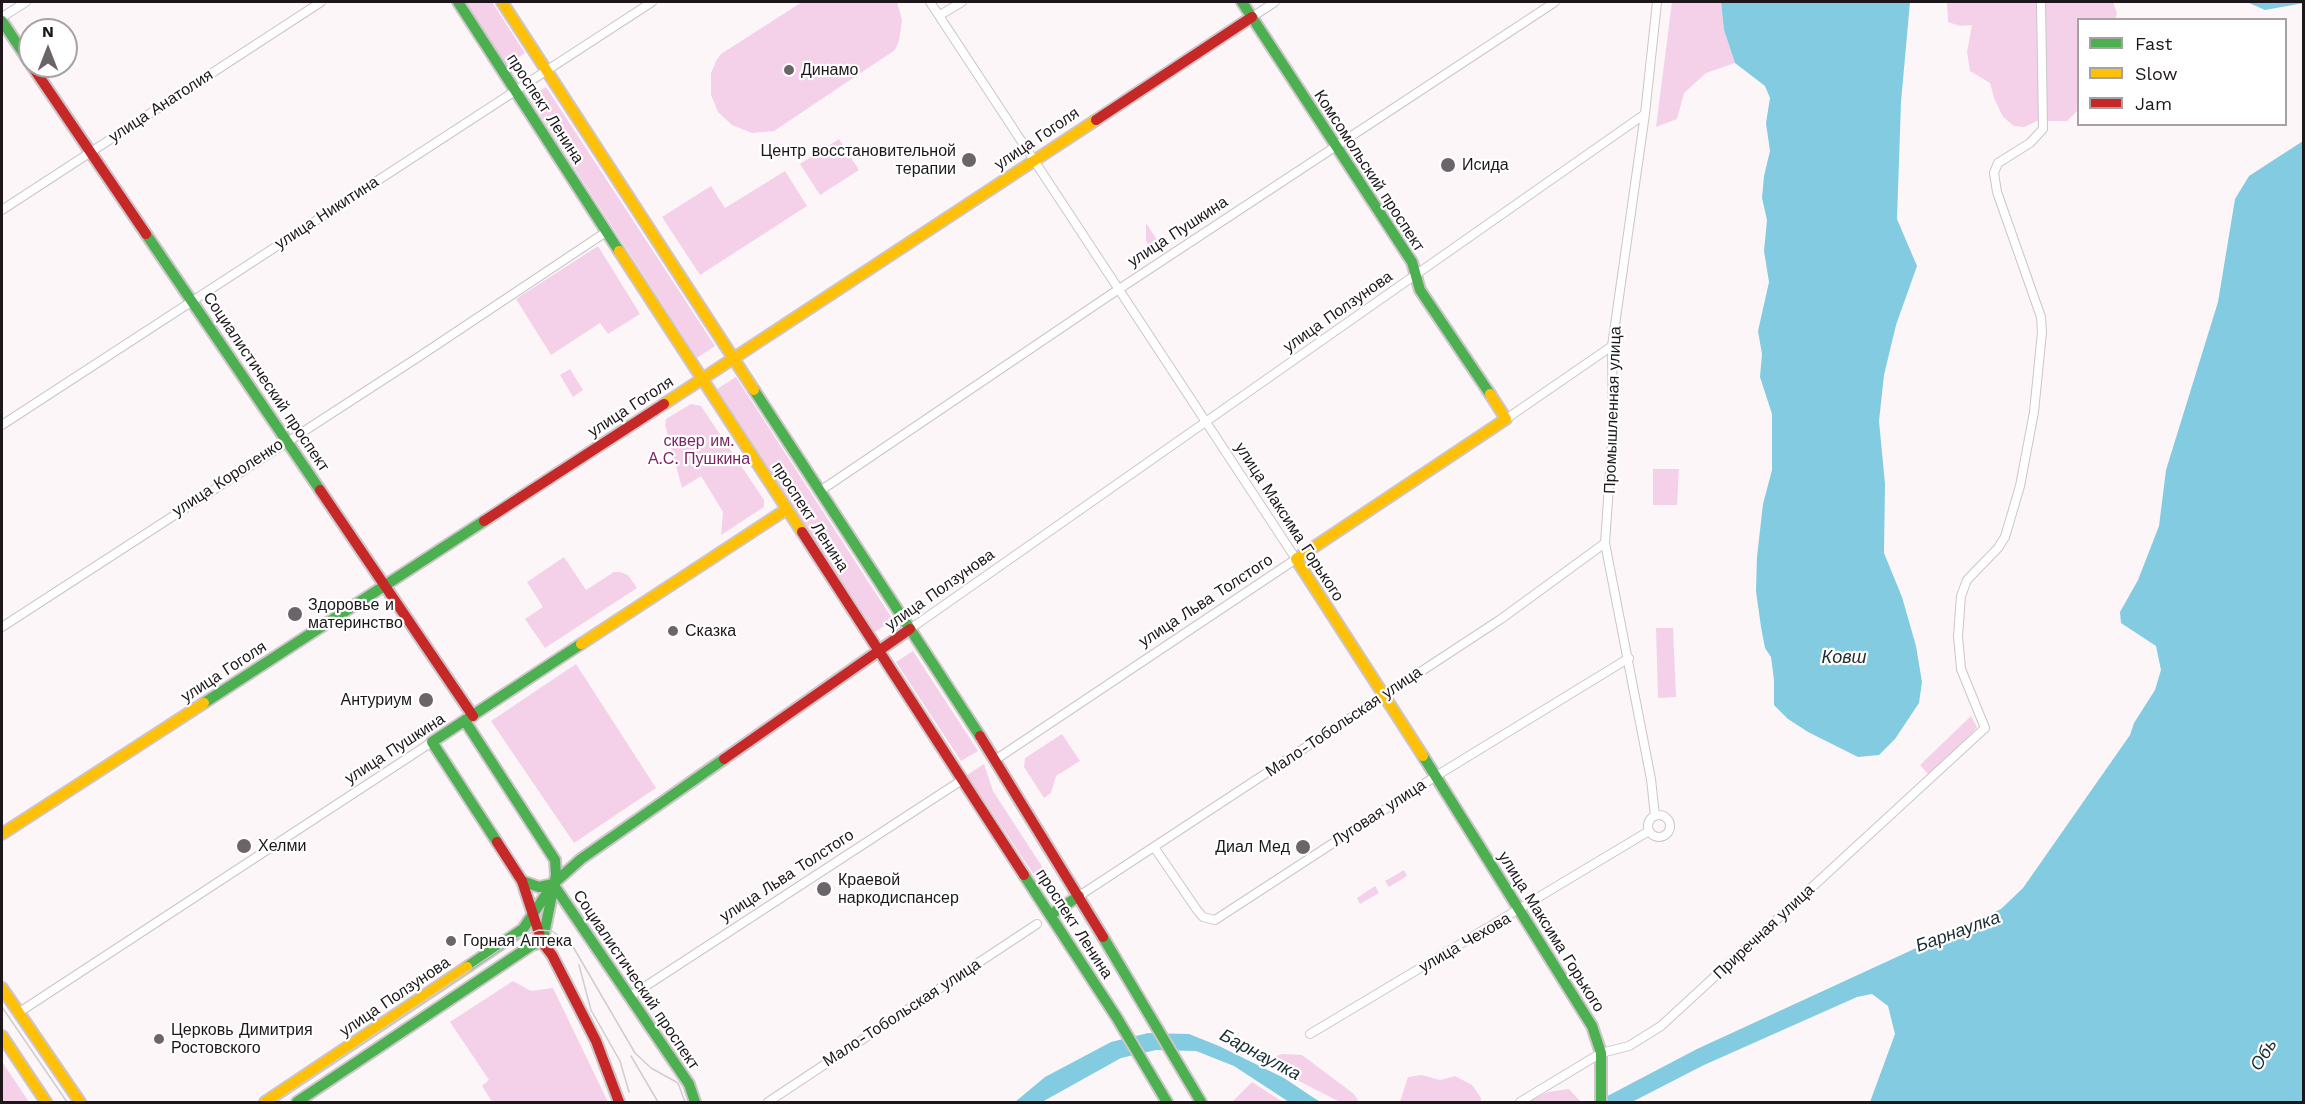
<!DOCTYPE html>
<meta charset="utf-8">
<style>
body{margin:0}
#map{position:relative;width:2305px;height:1104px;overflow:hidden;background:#fcf6f9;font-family:"Work Sans",sans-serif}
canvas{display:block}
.frame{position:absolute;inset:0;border:3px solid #1d171b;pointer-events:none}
.legend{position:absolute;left:2077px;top:18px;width:210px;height:108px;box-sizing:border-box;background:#fff;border:2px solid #a5a2a4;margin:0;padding:8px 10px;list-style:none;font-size:18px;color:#1d171b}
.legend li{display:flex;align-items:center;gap:12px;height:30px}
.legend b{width:30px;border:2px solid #a5a2a4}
.north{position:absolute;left:18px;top:18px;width:60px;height:60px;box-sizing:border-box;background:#fff;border:2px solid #a5a2a4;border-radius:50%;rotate:0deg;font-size:16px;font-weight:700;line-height:24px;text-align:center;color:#1d171b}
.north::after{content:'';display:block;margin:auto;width:21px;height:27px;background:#6b6569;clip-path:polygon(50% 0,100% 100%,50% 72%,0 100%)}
</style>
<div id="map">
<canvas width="2305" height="1104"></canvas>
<div class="frame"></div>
<ul class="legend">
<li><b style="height:8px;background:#4caf50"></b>Fast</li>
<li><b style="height:8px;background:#ffc107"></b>Slow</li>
<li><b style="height:8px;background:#c62828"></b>Jam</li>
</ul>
<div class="north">N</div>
</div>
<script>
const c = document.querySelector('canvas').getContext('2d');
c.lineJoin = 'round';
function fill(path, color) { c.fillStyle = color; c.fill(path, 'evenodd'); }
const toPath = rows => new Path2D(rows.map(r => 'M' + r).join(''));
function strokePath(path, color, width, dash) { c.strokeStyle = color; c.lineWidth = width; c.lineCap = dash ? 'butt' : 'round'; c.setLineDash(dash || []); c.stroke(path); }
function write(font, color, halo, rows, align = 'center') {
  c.font = font + ' "Work Sans",sans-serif'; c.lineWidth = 4.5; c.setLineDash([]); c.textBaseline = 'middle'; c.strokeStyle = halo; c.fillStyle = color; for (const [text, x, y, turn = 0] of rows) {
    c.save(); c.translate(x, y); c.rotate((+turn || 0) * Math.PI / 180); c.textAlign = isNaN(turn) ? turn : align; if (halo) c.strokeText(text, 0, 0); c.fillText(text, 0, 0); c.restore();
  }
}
const green = toPath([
 [463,2,492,2,525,53,505,66],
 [802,2,897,2,902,20,899,41,895,50,774,131,752,133,732,125,718,112,711,95,711,73,716,61,721,54],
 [1672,2,1721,2,1724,30,1735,63,1706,73,1684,93,1677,119,1656,127],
 [1947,2,2113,2,2117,13,2115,19,2078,20,2078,110,2067,121,2037,121,2024,127,2014,126,2003,117,1994,98,1990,83,1970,71,1967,52,1972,25,1960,26,1948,22],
 [546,87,715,346,697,358,529,98],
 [839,139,859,170,820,195,800,164],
 [785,171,807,206,700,275,662,217,711,186,725,208],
 [1146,223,1159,243,1151,248,1146,241],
 [598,246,640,314,608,334,600,323,551,355,516,299],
 [570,369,583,390,573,397,560,375],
 [736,377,893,620,875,632,717,389],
 [691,404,701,406,764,500,764,507,721,535,723,512,701,476,682,488,665,425,666,419],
 [1653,469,1679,469,1677,505,1653,505],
 [564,557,586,590,614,572,620,572,628,575,637,588,545,648,525,619,543,607,527,582],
 [1656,628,1673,628,1676,697,1658,698],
 [913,651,978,751,961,761,896,662],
 [576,664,656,788,574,843,491,721],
 [1971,716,1977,727,1959,748,1928,774,1920,765],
 [1062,734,1080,761,1056,776,1051,793,1044,798,1024,767,1025,758],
 [984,764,993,791,1052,882,1042,887,967,775],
 [1404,870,1407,876,1389,887,1385,881],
 [1375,886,1379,893,1360,904,1357,898],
 [513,981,531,991,553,988,608,1102,492,1102,482,1086,489,1080,450,1022],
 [1282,1054,1302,1055,1354,1094,1359,1102,1340,1102,1289,1076,1274,1057],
 [2,1062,11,1075,29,1102,2,1102],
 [1422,1075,1440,1080,1455,1076,1472,1085,1481,1098,1481,1102,1400,1102,1408,1077],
 [1252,1082,1283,1102,1232,1102],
 [1569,1089,1581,1102,1527,1102,1548,1092]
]);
const water = toPath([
 [1721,2,1910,2,1901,102,1897,219,1917,266,1896,325,1884,375,1879,421,1885,484,1884,553,1902,597,1916,646,1922,682,1919,703,1895,739,1879,755,1858,757,1808,732,1788,719,1774,705,1774,680,1771,657,1765,648,1761,627,1756,591,1757,557,1763,504,1772,470,1772,414,1760,377,1762,354,1758,331,1769,282,1764,251,1767,220,1762,198,1764,176,1770,151,1766,123,1770,98,1765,86,1735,63,1724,30],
 [2247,2,2303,2,2304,3,2265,10],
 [2303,141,2303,1102,1870,1102,1895,1034,1888,1006,1872,994,1857,997,1704,1065,1632,1102,1596,1102,1697,1049,2001,909,2023,888,2130,735,2134,723,2155,690,2161,670,2156,646,2121,623,2120,612,2138,580,2159,526,2166,470,2218,302,2235,199,2249,176],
 [1148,1033,1189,1034,1219,1046,1284,1078,1320,1102,1289,1102,1234,1066,1196,1051,1156,1050,1121,1058,1042,1102,1015,1102,1045,1077,1111,1042]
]);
const street = toPath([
 [930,2,1296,559,995,760],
 [940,15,962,2],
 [2,17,26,2],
 [1252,17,1275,2],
 [2,210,321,2],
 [1506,419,1612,346],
 [2,425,652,2],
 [820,491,1110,295,1555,2],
 [2,627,420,356,606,232],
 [910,629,1645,114],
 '1648 826a11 11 0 1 1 22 0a11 11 0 1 1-22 0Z',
 [1655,816,1651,779,1605,543,1613,428,1612,346,1645,114,1657,2],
 [1154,847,1197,910,1203,917,1215,920,1436,776,1629,658],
 [1079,896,1501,619,1605,543],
 [629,997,962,780],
 [18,1013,432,742],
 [1310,1034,1649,831],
 [768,1102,1037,924],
 [1520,1102,1601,1053,1629,1046,1661,1026,1985,728,1961,669,1958,636,1961,596,1967,580,1998,548,2005,537,2020,486,2034,412,2042,332,2041,317,1997,192,1994,173,1998,163,2030,143,2043,129,2041,2]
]);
const fast = toPath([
 [458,2,619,251],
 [1242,2,1412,262,1420,290,1490,394],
 [2,21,30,63],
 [146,234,320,490],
 [754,390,980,736],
 [204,703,484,521],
 [465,721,555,860,556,875,543,939],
 [1423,756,1592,1026,1601,1053,1601,1102],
 [497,842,432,742,581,644],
 [1024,875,1117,1018,1167,1102],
 [522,881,539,887,553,884],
 [553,884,689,1084,695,1102],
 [1050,915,1079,896],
 [1103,937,1201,1102],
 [467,967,523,929,553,884,581,859,724,759],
 [297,1102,532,945,542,942]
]);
const slow = toPath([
 [502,2,754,390],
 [619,251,802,532],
 [664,404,1096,120],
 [581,644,787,509],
 [1423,756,1296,559,1506,419,1490,394],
 [2,834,204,703],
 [2,988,80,1102],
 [2,1036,46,1102],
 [265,1102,467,967]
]);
const jam = toPath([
 [32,66,146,234],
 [1096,120,1252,17],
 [320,490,473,716],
 [484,521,664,404],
 [802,532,1024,875],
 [980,736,1103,937],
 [724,759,910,629],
 [497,842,522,881,542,942,552,955,596,1041,619,1102]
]);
const tram = toPath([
 [579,965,591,1010,620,1061,629,1092],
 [2,1007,67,1102],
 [631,1056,658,1102],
 [275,1102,517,938,539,930,552,931,572,945,635,1053,651,1068,678,1083,685,1102]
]);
const markers = [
 [789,70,6,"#6b6569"],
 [969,160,8,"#6b6569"],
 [1448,165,8,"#6b6569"],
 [295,614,8,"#6b6569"],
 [673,631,6,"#6b6569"],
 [426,700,8,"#6b6569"],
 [244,846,8,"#6b6569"],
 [1303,847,8,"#6b6569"],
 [824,889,8,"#6b6569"],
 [451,941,6,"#6b6569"],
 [159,1039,6,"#6b6569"]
];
const poiNames = [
 ["Динамо",801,70],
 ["Центр восстановительной",956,151,"right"],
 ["терапии",956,169,"right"],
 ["Исида",1462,165],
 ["Здоровье и",308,605],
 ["материнство",308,623],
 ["Сказка",685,631],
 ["Антуриум",412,700,"right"],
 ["Хелми",258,846],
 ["Диал Мед",1290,847,"right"],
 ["Краевой",838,880],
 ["наркодиспансер",838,898],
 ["Горная Аптека",463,941],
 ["Церковь Димитрия",171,1030],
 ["Ростовского",171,1048]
];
const streetNames = [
 ["улица Анатолия",161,106,-33],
 ["проспект Ленина",545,109,57],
 ["улица Гоголя",1037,139,-34],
 ["Комсомольский проспект",1369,171,57],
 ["улица Никитина",327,213,-33],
 ["улица Пушкина",1178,232,-33],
 ["улица Ползунова",1338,312,-35],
 ["Социалистический проспект",266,382,56],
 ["улица Гоголя",631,407,-33],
 ["Промышленная улица",1613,410,-88],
 ["улица Короленко",228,478,-33],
 ["проспект Ленина",810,517,57],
 ["улица Максима Горького",1289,522,57],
 ["улица Ползунова",940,590,-35],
 ["улица Льва Толстого",1206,601,-33],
 ["улица Гоголя",224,672,-33],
 ["Мало-Тобольская улица",1344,722,-34],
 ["улица Пушкина",395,749,-33],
 ["Луговая улица",1379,813,-33],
 ["улица Льва Толстого",787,876,-33],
 ["проспект Ленина",1074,924,57],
 ["улица Максима Горького",1551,932,58],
 ["Приречная улица",1764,932,-43],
 ["улица Чехова",1465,943,-30],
 ["Социалистический проспект",636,980,56],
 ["улица Ползунова",395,997,-34],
 ["Мало-Тобольская улица",902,1013,-33]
];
const parkNames = [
 ["сквер им.",699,441],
 ["А.С. Пушкина",699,459]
];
const waterNames = [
 ["Ковш",1844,658],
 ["Барнаулка",1958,932,-20],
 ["Барнаулка",1260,1055,28],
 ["Обь",2264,1055,-58]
];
fill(green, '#f4d1e8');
fill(water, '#82cbe1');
strokePath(street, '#ccc5c9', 10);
strokePath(fast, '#ccc5c9', 14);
strokePath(slow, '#ccc5c9', 14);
strokePath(jam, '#ccc5c9', 14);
strokePath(street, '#fffefe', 8);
strokePath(fast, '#4caf50', 10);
strokePath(slow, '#ffc107', 10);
strokePath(jam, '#c62828', 10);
strokePath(tram, '#cfcdce', 1.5);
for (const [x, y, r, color] of markers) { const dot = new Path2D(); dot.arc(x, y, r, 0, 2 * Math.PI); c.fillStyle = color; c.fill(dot); strokePath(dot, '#fff', 2); }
write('16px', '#1d171b', '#fff', poiNames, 'left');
write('16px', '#1d171b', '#fff', streetNames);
write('16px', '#7a2664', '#fff', parkNames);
write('italic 18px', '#192d32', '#fff', waterNames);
</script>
